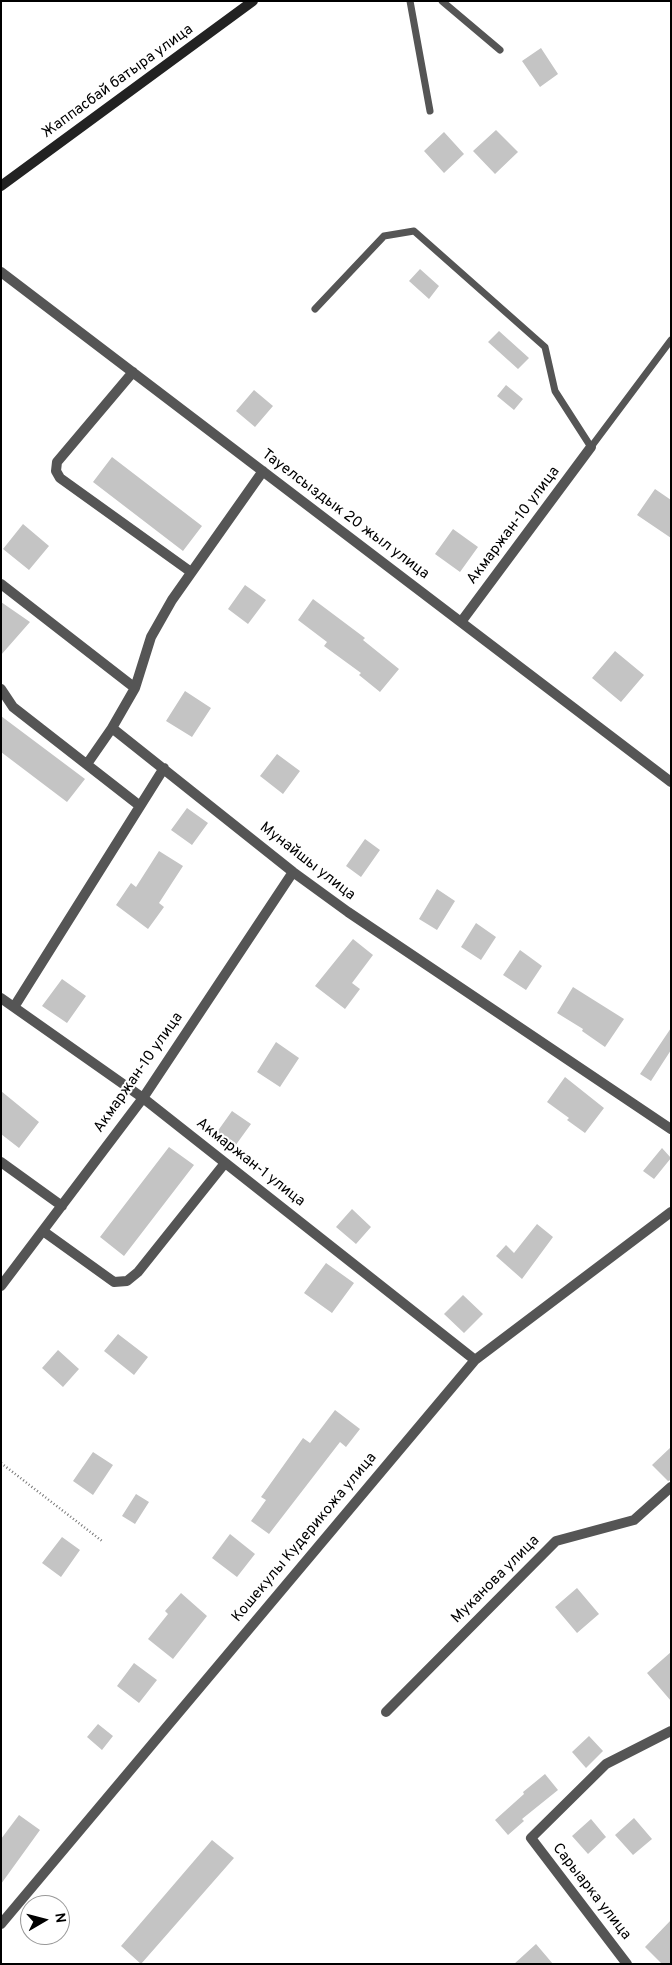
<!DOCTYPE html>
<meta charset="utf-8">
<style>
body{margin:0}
#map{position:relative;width:672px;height:1965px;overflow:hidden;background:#fff;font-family:Overpass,sans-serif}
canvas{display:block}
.frame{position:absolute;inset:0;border:2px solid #000;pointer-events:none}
.north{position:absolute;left:20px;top:1895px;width:50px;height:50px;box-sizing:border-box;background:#fff;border:1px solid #999;border-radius:50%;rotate:82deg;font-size:14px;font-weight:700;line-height:20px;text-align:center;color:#000}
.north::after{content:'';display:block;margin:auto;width:18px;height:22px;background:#000;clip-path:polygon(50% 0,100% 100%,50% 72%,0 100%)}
</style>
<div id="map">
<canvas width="672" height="1965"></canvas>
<div class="frame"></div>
<div class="north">N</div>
</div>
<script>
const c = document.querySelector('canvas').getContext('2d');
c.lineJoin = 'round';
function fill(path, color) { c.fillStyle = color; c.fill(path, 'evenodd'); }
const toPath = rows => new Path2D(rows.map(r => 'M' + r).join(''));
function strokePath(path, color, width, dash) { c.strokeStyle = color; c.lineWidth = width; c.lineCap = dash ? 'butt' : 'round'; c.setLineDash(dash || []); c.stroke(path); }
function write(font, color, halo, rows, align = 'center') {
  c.font = font + ' Overpass,sans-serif'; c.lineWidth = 4; c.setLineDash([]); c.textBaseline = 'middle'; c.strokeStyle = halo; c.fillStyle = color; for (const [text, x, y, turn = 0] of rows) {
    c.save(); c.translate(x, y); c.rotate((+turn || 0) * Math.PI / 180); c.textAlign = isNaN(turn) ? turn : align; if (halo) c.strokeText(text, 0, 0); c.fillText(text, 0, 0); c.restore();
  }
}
const building = toPath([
 [541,48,558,74,540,87,522,61],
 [496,130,518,152,495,174,473,151],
 [444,132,464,154,444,173,424,151],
 [420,269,439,286,429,299,409,281],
 [499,331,529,358,518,369,488,342],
 [506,385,523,399,514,410,497,396],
 [254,390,273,406,255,427,236,411],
 [112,457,202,526,183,551,93,482],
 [655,489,671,500,671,538,637,515],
 [23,524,49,546,29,570,3,549],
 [453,529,478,547,460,572,435,554],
 [245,585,266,600,248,624,228,609],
 [313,599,365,638,363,640,399,669,380,692,359,675,361,673,324,646,327,642,298,620],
 [1,602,30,622,1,655],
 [615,651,644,675,621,702,592,678],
 [185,691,211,708,192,737,166,721],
 [1,716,85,779,67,802,1,752],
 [277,754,300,771,283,794,260,776],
 [187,808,208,823,192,845,171,830],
 [365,839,380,850,361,877,346,866],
 [159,851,183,866,159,903,164,907,148,929,116,905,131,883,136,887],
 [437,889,455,901,437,930,419,919],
 [476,923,496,937,481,960,461,947],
 [353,939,373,955,352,983,360,989,345,1009,315,986],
 [520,950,542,966,526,990,503,975],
 [62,979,86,996,67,1023,42,1006],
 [573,987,624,1019,605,1047,582,1031,583,1029,557,1013],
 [671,1028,671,1050,651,1081,640,1074],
 [276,1042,299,1058,280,1087,257,1072],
 [565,1077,604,1108,585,1133,567,1120,569,1118,547,1102],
 [1,1091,39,1122,19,1148,1,1134],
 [232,1111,251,1124,235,1146,217,1132],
 [169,1147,194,1165,124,1256,100,1237],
 [662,1148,671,1158,654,1179,643,1171],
 [352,1209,371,1227,356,1244,336,1227],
 [537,1224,553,1237,522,1279,496,1256,506,1245,514,1253],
 [326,1263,354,1283,332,1313,304,1293],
 [463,1295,483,1314,464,1333,444,1314],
 [118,1334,148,1357,134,1375,104,1351],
 [58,1350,79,1369,63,1387,42,1368],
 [335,1410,360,1429,346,1447,340,1442,269,1534,251,1521,266,1500,261,1497,303,1438,310,1443],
 [671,1447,671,1480,668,1481,652,1465],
 [93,1452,113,1465,93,1495,73,1481],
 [136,1494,149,1502,135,1524,122,1516],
 [230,1534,255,1554,237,1577,212,1558],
 [62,1537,80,1550,61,1577,42,1563],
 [577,1588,599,1614,577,1633,555,1607],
 [181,1593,207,1616,173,1659,148,1639,168,1614,165,1611],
 [671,1652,671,1701,647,1673],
 [134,1663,157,1680,139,1703,117,1686],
 [98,1724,113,1736,102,1750,87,1737],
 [589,1736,603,1751,586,1768,572,1752],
 [545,1774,558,1790,522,1819,524,1821,508,1835,495,1820,524,1794,523,1792],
 [19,1815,40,1830,1,1884,1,1839],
 [634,1818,652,1839,633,1855,615,1835],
 [591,1819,606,1837,588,1854,572,1836],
 [212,1840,234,1858,141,1964,121,1946],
 [671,1920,671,1964,662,1964,645,1947],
 [536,1944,553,1964,514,1964]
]);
const path = toPath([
 [1,1463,102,1541]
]);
const lane = toPath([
 [410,1,430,111],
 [442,1,500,50],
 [315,309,384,236,414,231,545,347,555,391,591,447,671,340]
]);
const street = toPath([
 [1,272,671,782],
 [133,372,57,462,56,471,60,478,191,572],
 [1,584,135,688,112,728,293,872,348,912,671,1129],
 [461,622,591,447],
 [135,688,151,637,172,600,263,471],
 [1,689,13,707,140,806],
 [87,764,112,728],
 [1,998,143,1098,475,1360],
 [14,1007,164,768],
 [1,1162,62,1206],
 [43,1231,114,1282,127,1281,138,1272,225,1163],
 [1,1286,143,1098,293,872],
 [386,1712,556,1541,634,1520,671,1487],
 [1,1924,475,1360,671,1212],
 [627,1964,531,1838,606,1764,671,1731]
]);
const secondary = toPath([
 [1,186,253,1]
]);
const streetNames = [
 ["Жаппасбай батыра улица",118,82,-36],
 ["Тауелсыздык 20 жыл улица",345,515,37],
 ["Акмаржан-10 улица",514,526,-53],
 ["Мунайшы улица",307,862,38],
 ["Акмаржан-10 улица",139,1073,-55],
 ["Акмаржан-1 улица",250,1163,38],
 ["Кошекулы Кудерикожа улица",305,1538,-50],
 ["Муканова улица",496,1580,-45],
 ["Сарыарка улица",591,1892,52]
];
fill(building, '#c4c4c4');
strokePath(path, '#777', 2.5, [1, 2.5]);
strokePath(lane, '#555', 7);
strokePath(street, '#555', 10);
strokePath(secondary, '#222', 10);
write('15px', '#000', '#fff', streetNames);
</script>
